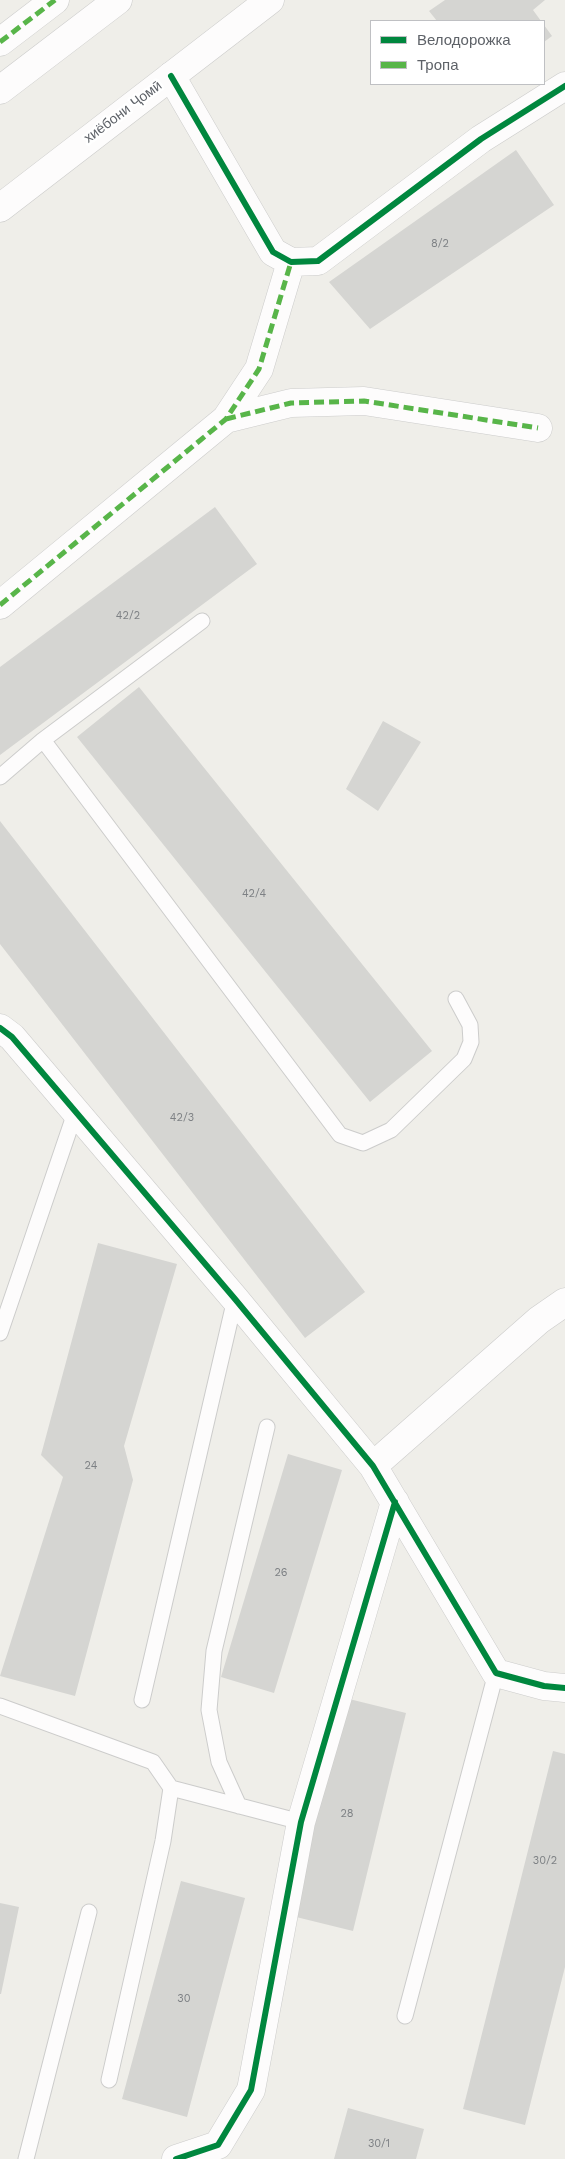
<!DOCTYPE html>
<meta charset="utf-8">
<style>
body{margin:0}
#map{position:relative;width:565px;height:2159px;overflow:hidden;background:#efeee9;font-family:"Work Sans",sans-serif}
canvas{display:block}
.legend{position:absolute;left:370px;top:20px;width:175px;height:65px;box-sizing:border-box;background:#fff;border:1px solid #bfc0c3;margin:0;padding:6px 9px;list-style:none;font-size:15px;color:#5e6268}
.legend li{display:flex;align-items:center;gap:10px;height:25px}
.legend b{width:25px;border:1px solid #bfc0c3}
</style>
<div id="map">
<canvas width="565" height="2159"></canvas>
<ul class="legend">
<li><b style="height:6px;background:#00873e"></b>Велодорожка</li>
<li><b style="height:6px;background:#58b549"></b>Тропа</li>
</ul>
</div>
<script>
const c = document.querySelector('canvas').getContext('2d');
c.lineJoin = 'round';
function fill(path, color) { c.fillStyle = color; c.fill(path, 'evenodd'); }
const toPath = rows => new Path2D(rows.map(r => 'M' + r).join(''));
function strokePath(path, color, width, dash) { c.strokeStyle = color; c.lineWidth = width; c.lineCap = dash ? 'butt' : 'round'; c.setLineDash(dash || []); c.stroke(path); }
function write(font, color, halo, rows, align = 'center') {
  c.font = font + ' "Work Sans",sans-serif'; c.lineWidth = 5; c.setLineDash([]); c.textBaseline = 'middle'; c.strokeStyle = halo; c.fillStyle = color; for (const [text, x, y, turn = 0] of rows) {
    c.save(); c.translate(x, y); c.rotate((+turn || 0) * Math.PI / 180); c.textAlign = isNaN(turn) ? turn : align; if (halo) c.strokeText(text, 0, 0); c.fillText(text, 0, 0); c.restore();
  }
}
const building = toPath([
 [445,0,545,0,533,10,541,21,437,21,429,11],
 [544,25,552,36,544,42],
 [516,150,554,205,370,329,329,282],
 [215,507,257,564,0,755,0,667],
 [139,687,432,1051,370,1102,77,737],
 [383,721,421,742,378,811,346,789],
 [0,821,365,1292,305,1338,0,944],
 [98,1243,177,1264,124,1446,133,1480,75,1696,0,1676,63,1477,41,1455],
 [288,1454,342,1470,274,1693,221,1677],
 [341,1697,406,1713,353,1931,288,1915],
 [553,1751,565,1754,565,1967,525,2125,463,2109],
 [181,1881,245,1898,187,2117,122,2099],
 [0,1903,19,1907,1,1994,0,1994],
 [348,2108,424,2129,416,2159,334,2159]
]);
const lane = toPath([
 [43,740,340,1135,363,1143,391,1130,464,1059,471,1042,470,1025,456,999],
 [0,777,43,740,202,621],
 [0,1333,75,1113],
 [142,1700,235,1299],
 [0,1706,153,1762,171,1788,163,1841,109,2080],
 [171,1788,301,1822],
 [239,1806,219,1762,209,1710,214,1651,267,1427],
 [405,2016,496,1673],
 [26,2159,89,1912]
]);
const street = toPath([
 [0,42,55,0],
 [171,76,273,252,291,262,318,261,481,139,565,86],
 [226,419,291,403,364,401,538,428],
 [0,605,226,419,259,369,291,262],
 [0,1028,12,1037,235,1299,373,1466,496,1673,544,1686,565,1688],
 [373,1466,539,1320,565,1302],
 [176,2159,218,2145,251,2090,301,1822,395,1502]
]);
const secondary = toPath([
 [0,90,118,0],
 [0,208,270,0]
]);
const quiet = toPath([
 [0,42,55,0],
 [226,419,291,403,364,401,538,428],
 [0,605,226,419,259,369,291,262]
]);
const cycleway = toPath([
 [171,76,273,252,291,262,318,261,481,139,565,86],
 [0,1028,12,1037,235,1299,373,1466,496,1673,544,1686,565,1688],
 [176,2159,218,2145,251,2090,301,1822,395,1502]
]);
const numberNames = [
 ["8/2",440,244],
 ["42/2",128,616],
 ["42/4",254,894],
 ["42/3",182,1118],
 ["24",91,1466],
 ["26",281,1573],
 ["28",347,1814],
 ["30/2",545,1861],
 ["30",184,1999],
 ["30/1",379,2144]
];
const streetNames = [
 ["хиёбони Ҷомӣ",123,112,-37]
];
fill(building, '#d5d5d2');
strokePath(lane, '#cccccb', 17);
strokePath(street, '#cccccb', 29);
strokePath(secondary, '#cbcbca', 29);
strokePath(lane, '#fdfcfc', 15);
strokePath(street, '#fdfcfc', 28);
strokePath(secondary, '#fdfcfc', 28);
strokePath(quiet, '#58b549', 5, [10, 5]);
strokePath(cycleway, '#00873e', 6);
write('11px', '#7d8084', null, numberNames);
write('14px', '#5e6268', '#fff', streetNames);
</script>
